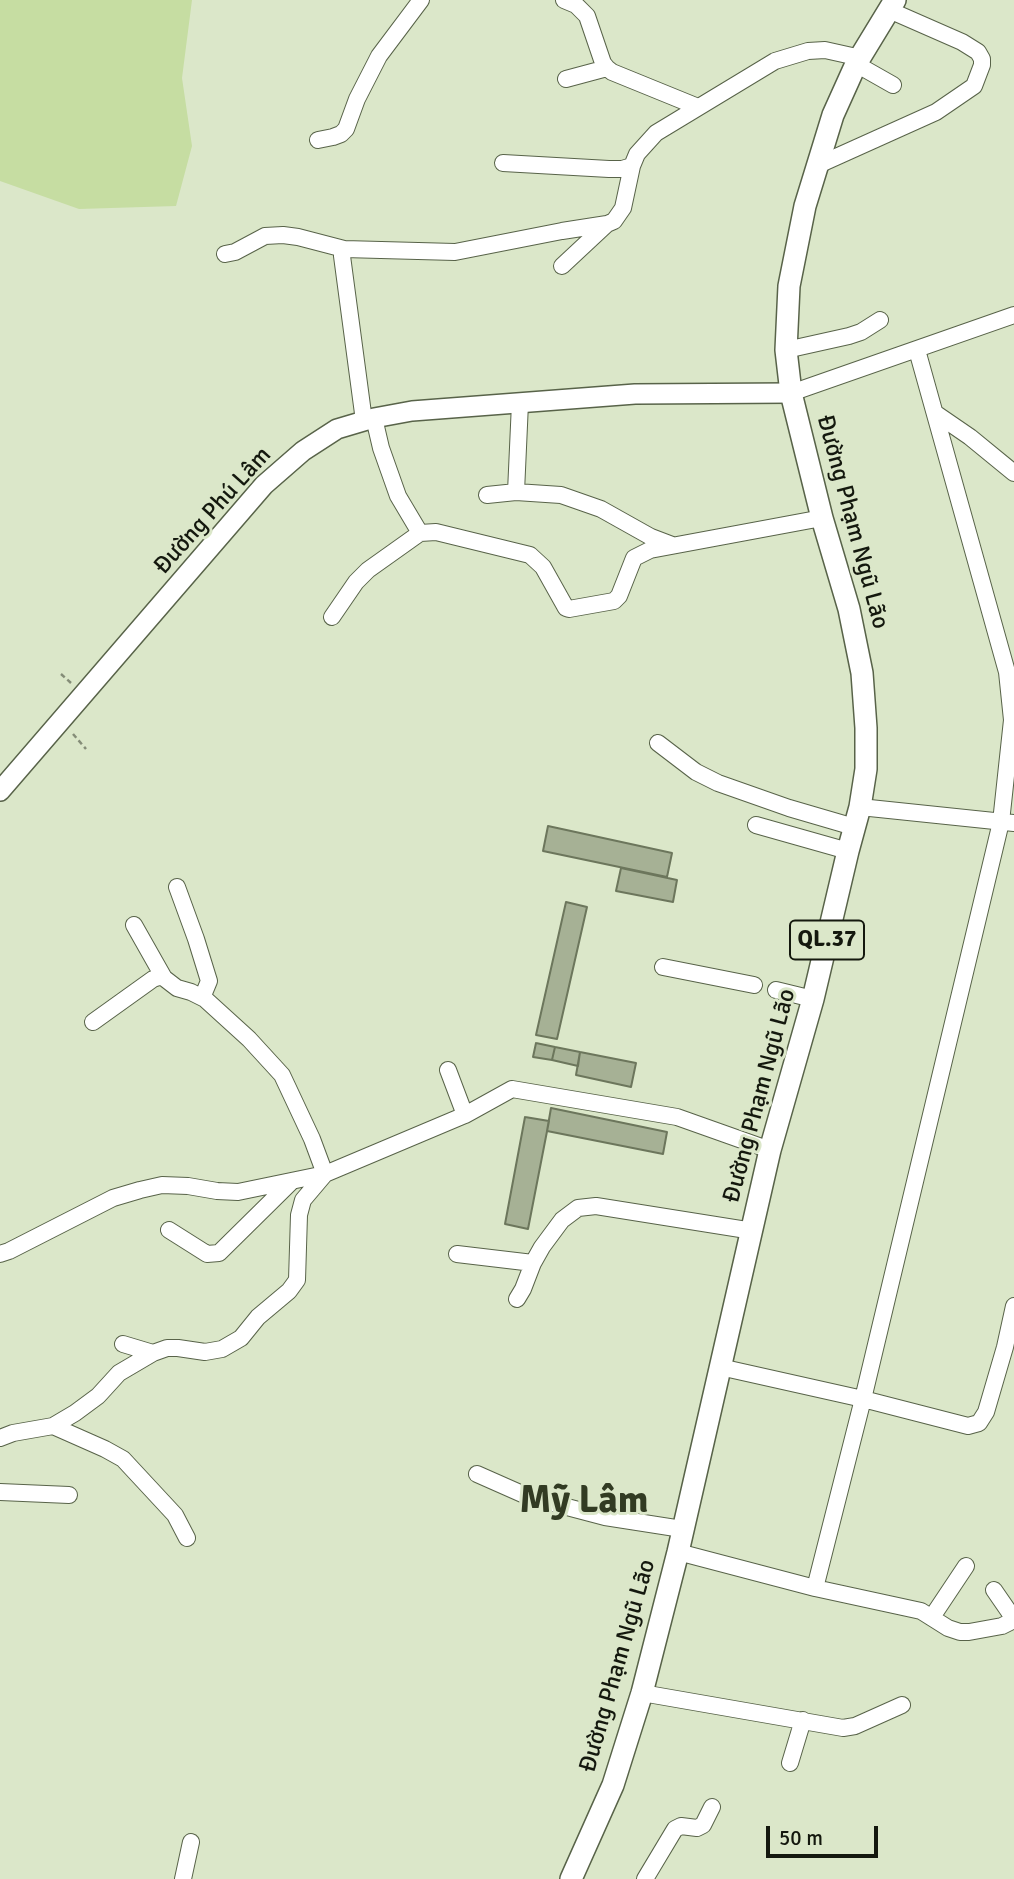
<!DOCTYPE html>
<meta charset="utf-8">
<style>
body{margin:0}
#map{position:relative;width:1014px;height:1879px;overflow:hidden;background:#dbe7c9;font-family:Signika,sans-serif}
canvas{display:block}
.scale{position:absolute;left:766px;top:1826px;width:112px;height:32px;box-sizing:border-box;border:4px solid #14180e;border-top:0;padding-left:9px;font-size:21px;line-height:24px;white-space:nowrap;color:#14180e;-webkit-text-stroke:5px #dbe7c9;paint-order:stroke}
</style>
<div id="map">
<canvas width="1014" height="1879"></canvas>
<div class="scale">50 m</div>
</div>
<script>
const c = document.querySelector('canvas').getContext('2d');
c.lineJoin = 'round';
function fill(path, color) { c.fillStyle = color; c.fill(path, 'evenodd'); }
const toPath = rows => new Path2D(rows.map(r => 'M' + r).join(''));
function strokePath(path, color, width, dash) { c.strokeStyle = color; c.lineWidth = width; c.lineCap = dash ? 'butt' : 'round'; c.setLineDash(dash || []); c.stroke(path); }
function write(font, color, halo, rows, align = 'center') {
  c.font = font + ' Signika,sans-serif'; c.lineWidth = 6; c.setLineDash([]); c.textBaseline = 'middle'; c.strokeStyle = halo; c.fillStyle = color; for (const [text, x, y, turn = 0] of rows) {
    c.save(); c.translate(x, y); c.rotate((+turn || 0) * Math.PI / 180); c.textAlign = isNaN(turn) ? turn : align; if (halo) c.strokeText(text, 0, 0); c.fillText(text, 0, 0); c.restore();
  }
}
const green = toPath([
 [0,0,192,0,182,78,192,146,176,206,79,209,0,181]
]);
const building = toPath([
 [548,826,672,853,667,877,543,851,548,826],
 [621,868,677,880,673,902,616,891,621,868],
 [566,902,587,907,557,1039,536,1035,566,902],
 [536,1043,555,1047,552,1060,533,1057,536,1043],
 [555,1047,580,1052,578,1066,552,1060,555,1047],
 [580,1052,636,1063,631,1087,576,1075,580,1052],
 [551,1108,667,1132,663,1154,547,1131,551,1108],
 [525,1117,549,1121,528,1229,505,1224,525,1117]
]);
const path = toPath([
 [61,674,71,683],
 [73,734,86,749]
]);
const minor = toPath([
 [564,0,576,5,587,16,603,63,607,68,612,72,698,107],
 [856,64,893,85],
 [566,79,607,68],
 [318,140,333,137,341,134,346,129,357,99,379,56,421,0],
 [503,163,609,169,622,169,632,166],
 [816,166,936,112,974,86,982,65,982,59,978,52,962,42,889,10],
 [344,249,342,256,364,421],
 [225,254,235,252,265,236,283,235,298,237,344,249,455,252,562,231,607,224,614,221,623,208,632,166,637,154,656,133,775,61,808,51,825,50,861,58],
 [562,266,607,224],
 [786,350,849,336,861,332,880,320],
 [791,393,1014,315],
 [935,413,970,437,1014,473],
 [374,418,381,448,398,496,420,533],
 [516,492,520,403],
 [487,495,516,492,561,495,601,509,651,537,672,545],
 [332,617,356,582,368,570,420,533,436,532,530,555,543,567,566,608,569,609,614,601,619,596,634,558,650,550,822,518],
 [658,743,696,772,718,783,789,808,854,827],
 [860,807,1014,823],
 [756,825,848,851],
 [177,887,196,939,209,981,204,993,199,996],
 [134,925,164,978],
 [663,967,754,985],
 [776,990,813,999],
 [448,1070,465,1115],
 [169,1230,207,1254,219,1253,291,1182],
 [0,1254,9,1251,113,1198,140,1190,162,1185,188,1186,217,1191,238,1192,325,1174,465,1115,512,1089,677,1117,770,1150],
 [457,1254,533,1263],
 [517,1299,523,1289,533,1263,542,1247,562,1220,578,1208,596,1206,753,1231],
 [123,1344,153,1353],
 [720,1367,863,1399,968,1426,979,1423,986,1412,1005,1347,1014,1306],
 [53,1426,105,1449,123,1459,175,1515,187,1538],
 [0,1438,13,1433,53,1426,75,1413,98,1396,119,1373,153,1353,167,1348,178,1348,205,1352,222,1349,241,1338,258,1317,289,1291,297,1280,299,1215,303,1200,325,1174,312,1139,282,1075,249,1039,205,999,191,992,177,988,164,978,159,977,153,979,93,1022],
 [477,1474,529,1497,605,1517,682,1529],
 [0,1492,69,1495],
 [678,1552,815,1588,921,1611,948,1628,960,1632,969,1632,1002,1626,1014,1620],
 [815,1588,863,1399,1001,822,1012,720,1007,672,917,350],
 [994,1590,1014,1619],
 [932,1617,966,1566],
 [642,1693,843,1728,855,1726,902,1705],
 [790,1763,803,1720],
 [183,1879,191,1842],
 [645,1879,675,1829,681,1826,697,1828,703,1825,712,1807]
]);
const major = toPath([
 [0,791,264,485,303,451,337,429,374,418,412,411,635,394,791,393]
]);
const highway = toPath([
 [571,1879,613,1785,642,1693,678,1552,770,1150,813,999,848,851,860,807,866,769,866,728,862,673,849,609,822,518,791,393,786,350,789,286,805,206,833,115,856,64,895,0]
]);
const shields = [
 [827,940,74]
];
const shieldNames = [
 ["QL.37",827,940]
];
const streetNames = [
 ["Đường Phú Lâm",213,511,-48],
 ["Đường Phạm Ngũ Lão",852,522,75],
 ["Đường Phạm Ngũ Lão",760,1096,-75],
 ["Đường Phạm Ngũ Lão",618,1666,-74]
];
const townNames = [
 ["Mỹ Lâm",584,1502]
];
fill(green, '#c6dda2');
fill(building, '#a6b195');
strokePath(building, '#6c765c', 2);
strokePath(minor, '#586349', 18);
strokePath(major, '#586349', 22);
strokePath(highway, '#586349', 24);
strokePath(path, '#858d78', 2.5, [5, 3.5]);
strokePath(minor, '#fff', 16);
strokePath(major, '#fff', 19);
strokePath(highway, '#fff', 21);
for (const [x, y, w] of shields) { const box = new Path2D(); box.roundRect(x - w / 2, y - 19.5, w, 39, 5); c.fillStyle = '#dbe7c9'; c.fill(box); strokePath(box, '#14180e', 2); }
write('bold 23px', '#14180e', null, shieldNames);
write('24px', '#14180e', '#dbe7c9', streetNames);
write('bold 38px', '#323b23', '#dbe7c9', townNames);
</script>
